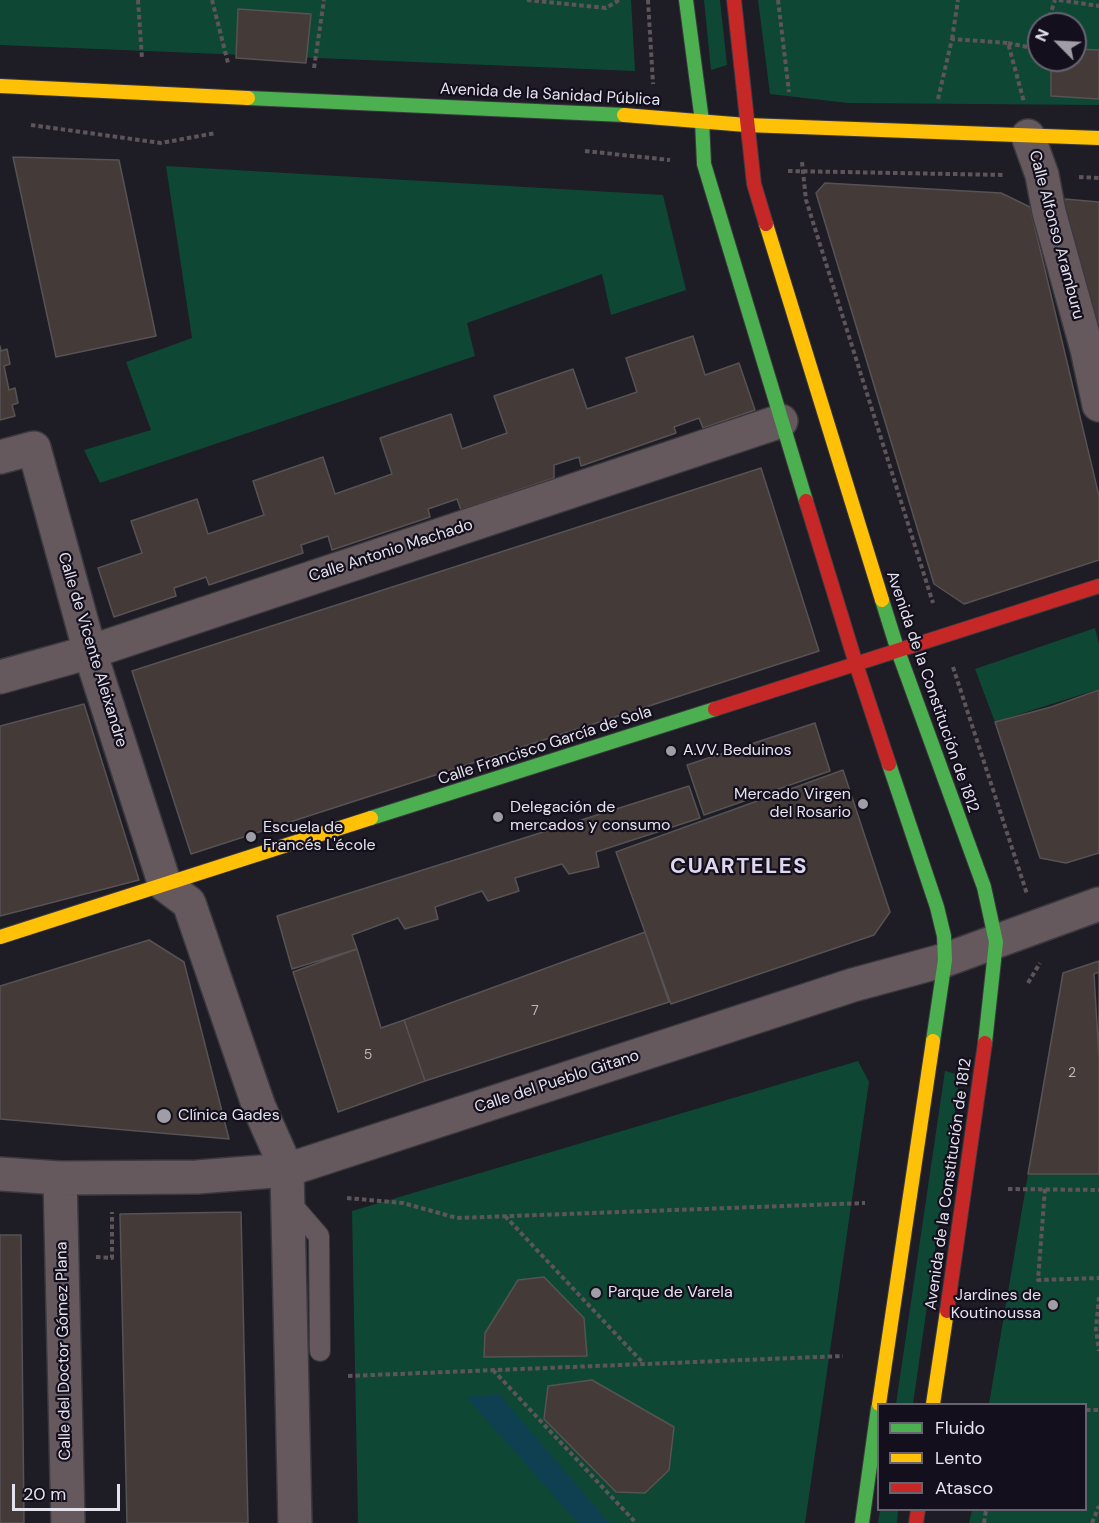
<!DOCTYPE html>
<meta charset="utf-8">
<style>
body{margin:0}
#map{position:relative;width:1099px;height:1523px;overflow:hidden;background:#1e1c24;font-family:"DM Sans",sans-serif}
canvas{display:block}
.legend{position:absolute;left:877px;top:1403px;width:210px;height:108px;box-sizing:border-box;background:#140f1d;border:2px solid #676370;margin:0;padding:8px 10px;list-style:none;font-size:18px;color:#e4e2ec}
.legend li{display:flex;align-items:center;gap:12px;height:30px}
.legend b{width:30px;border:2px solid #676370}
.north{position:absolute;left:1027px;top:12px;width:60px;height:60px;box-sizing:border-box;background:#140f1d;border:2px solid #676370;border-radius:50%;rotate:294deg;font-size:16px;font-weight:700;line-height:24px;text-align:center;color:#e4e2ec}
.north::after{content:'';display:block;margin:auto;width:21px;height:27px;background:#9f9da6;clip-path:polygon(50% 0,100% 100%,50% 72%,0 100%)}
.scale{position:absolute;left:12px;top:1484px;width:108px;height:27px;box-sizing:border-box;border:3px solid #e4e2ec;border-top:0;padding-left:8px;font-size:18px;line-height:21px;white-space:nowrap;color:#e4e2ec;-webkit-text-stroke:4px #140f1d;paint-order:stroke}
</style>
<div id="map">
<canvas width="1099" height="1523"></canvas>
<ul class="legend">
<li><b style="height:8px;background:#4caf50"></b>Fluido</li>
<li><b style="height:8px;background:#ffc107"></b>Lento</li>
<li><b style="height:8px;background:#c62828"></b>Atasco</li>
</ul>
<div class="north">N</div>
<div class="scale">20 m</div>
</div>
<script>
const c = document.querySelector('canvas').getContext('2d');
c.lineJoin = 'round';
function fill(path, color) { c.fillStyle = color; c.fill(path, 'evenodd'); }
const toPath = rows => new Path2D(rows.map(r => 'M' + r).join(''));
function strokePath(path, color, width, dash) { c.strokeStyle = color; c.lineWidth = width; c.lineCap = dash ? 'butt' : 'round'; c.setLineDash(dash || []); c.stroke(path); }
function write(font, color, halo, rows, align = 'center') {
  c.font = font + ' "DM Sans",sans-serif'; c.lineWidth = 4.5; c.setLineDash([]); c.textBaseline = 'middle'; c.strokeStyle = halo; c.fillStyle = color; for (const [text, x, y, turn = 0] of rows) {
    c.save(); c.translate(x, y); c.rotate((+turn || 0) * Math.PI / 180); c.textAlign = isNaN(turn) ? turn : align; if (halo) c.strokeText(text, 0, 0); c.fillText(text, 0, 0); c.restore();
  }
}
const green = toPath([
 [0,0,631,0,635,71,0,45],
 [704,0,720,0,727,65,711,70],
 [758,0,1099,0,1099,105,848,103,770,94],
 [1039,24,1075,24,1075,60,1039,60],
 [166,166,663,195,686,290,611,315,602,274,467,323,475,356,100,483,84,450,151,430,126,362,192,338],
 [1095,628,1099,644,1099,689,995,722,975,669],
 [858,1061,869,1082,805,1523,358,1523,352,1211],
 [945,1071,960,1075,913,1404,896,1404],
 [1028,1174,1099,1174,1099,1523,969,1523,972,1510,1086,1510,1086,1404,989,1404],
 [880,1510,898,1510,897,1523,878,1523]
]);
const water = toPath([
 [499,1394,609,1523,578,1523,466,1397]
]);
const building = toPath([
 [238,9,311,14,306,63,236,58,238,9],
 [1075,49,1099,50,1099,99,1051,96,1051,60,1075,60,1075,49],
 [13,157,119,160,156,336,56,357,13,157],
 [825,183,1001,193,1030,207,1099,496,1099,560,964,604,934,584,816,193,825,183],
 [1065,199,1099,202,1099,371,1061,214,1065,199],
 [693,336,705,375,739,363,755,410,703,428,699,418,674,427,676,433,581,466,579,457,554,465,554,478,461,510,457,499,428,509,430,517,332,550,328,536,301,545,303,553,209,585,206,577,174,588,176,596,114,617,98,568,142,553,131,521,197,499,208,534,264,515,253,481,323,457,335,494,392,474,380,438,451,414,462,449,507,433,494,396,573,369,587,409,637,392,626,358,693,336],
 [0,346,1,351,7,349,10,364,4,366,9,390,15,388,18,403,12,405,15,416,0,420,0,346],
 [761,468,819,651,191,854,132,671,761,468],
 [1099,690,1099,853,1066,863,1040,858,995,722,1051,707,1099,690],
 [84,704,139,880,0,916,0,726,84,704],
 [815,723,830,771,704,815,687,765,815,723],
 [843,770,890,912,874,935,671,1004,616,852,843,770],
 [689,786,700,818,596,852,599,867,569,874,562,864,515,878,519,891,488,901,482,891,435,907,438,919,405,929,398,918,352,935,357,949,292,969,277,916,689,786],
 [645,932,669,1002,425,1081,404,1020,645,932],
 [149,940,184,962,229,1139,0,1119,0,986,149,940],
 [357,949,381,1028,404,1020,425,1081,338,1112,293,972,357,949],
 [1099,961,1099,1174,1028,1174,1063,973,1099,961],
 [1099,972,1099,1058,1094,974,1099,972],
 [241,1212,248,1523,127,1523,120,1214,241,1212],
 [0,1235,21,1235,24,1523,0,1523,0,1235],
 [544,1277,584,1318,587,1356,484,1357,485,1333,518,1280,544,1277],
 [592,1380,674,1427,669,1470,645,1493,616,1492,544,1419,548,1386,592,1380]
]);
const path = toPath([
 [138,0,142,59],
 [212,0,228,63],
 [527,0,606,8,619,0],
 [648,0,653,84],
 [778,0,789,92],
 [1059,0,1099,6],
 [1047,24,1055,0],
 [952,39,958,0],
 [1008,43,1037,49,1039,45],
 [314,68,324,0],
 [938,99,952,39,1008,43,1024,102],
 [31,125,161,143,216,133],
 [585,151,670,160],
 [802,162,806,200,933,603],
 [788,171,1005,175],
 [1079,177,1099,178],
 [953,667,1027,894],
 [1028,983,1040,963],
 [1008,1189,1099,1190],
 [1045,1189,1038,1280,1099,1278],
 [347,1198,403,1203,457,1218,865,1203],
 [505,1216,643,1363],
 [96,1257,112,1258,112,1212],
 [1099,1297,1096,1329,1099,1351],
 [493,1370,636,1523],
 [348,1376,843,1356],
 [1086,1410,1099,1410],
 [984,1523,986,1510],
 [1092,1523,1099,1506]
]);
const lane = toPath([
 [288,1200,319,1236,320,1351]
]);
const street = toPath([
 [1028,136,1042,175,1049,212,1087,349,1099,405],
 [0,457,34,448,90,652,165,885,189,903,259,1107,287,1170,295,1523],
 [0,677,90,652,781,421],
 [0,1174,60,1178,197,1177,287,1170,853,985,945,960,1099,904],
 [60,1178,68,1523]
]);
const fast = toPath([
 [686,0,702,121,704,164,806,501],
 [248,98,624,115],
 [882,600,898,651,984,887,996,942,985,1043],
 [889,764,937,907,944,936,945,960,933,1041],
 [371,818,715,709],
 [862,1523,878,1408]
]);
const slow = toPath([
 [0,86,248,98],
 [624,115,746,125,1099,138],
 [766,224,882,600],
 [0,937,371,818],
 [879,1404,933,1041],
 [933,1404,947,1311]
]);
const jam = toPath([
 [734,0,754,184,766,224],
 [806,501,856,664,889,764],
 [715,709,1099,586],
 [947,1311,985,1043],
 [916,1523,918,1510]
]);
const markers = [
 [671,751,6,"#9f9da6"],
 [863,804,6,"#9f9da6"],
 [498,817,6,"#9f9da6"],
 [251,837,6,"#9f9da6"],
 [164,1116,8,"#9f9da6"],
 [596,1293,6,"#9f9da6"],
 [1053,1305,6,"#9f9da6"]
];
const numberNames = [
 ["7",535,1011],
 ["5",368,1055],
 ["2",1072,1073]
];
const streetNames = [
 ["Avenida de la Sanidad Pública",550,95,3],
 ["Calle Alfonso Aramburu",1056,235,75],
 ["Calle Antonio Machado",391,551,-18],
 ["Calle de Vicente Aleixandre",92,650,73],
 ["Avenida de la Constitución de 1812",932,692,71],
 ["Calle Francisco García de Sola",545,746,-18],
 ["Calle del Pueblo Gitano",557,1082,-18],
 ["Avenida de la Constitución de 1812",949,1184,-82],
 ["Calle del Doctor Gómez Plana",64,1351,-91]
];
const poiNames = [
 ["A.VV. Beduinos",683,751],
 ["Mercado Virgen",851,795,"right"],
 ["del Rosario",851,813,"right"],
 ["Delegación de",510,808],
 ["mercados y consumo",510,826],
 ["Escuela de",263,828],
 ["Francés L'école",263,846],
 ["Clínica Gades",178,1116],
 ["Parque de Varela",608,1293],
 ["Jardines de",1041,1296,"right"],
 ["Koutinoussa",1041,1314,"right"]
];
const districtNames = [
 ["CUARTELES",739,867]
];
fill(green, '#0e4834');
fill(water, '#0f4052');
fill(building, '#443b39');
strokePath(building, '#575254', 1.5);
strokePath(lane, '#3b393f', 22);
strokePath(street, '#3b393f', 36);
strokePath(fast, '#3b393f', 16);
strokePath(slow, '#3b393f', 16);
strokePath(jam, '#3b393f', 16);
strokePath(path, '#5d555a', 4, [4.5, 3]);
strokePath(lane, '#65595d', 20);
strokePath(street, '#65595d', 33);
strokePath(fast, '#4caf50', 14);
strokePath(slow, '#ffc107', 14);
strokePath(jam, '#c62828', 14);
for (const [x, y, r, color] of markers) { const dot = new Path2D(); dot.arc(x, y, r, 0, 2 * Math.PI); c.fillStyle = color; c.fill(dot); strokePath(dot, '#140f1d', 2); }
write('14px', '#bcb8bf', null, numberNames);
write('16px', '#e4e2ec', '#140f1d', streetNames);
write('16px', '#e4e2ec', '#140f1d', poiNames, 'left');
c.letterSpacing = '1.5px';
write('bold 22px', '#ddd8ed', '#140f1d', districtNames);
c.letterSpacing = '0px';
</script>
